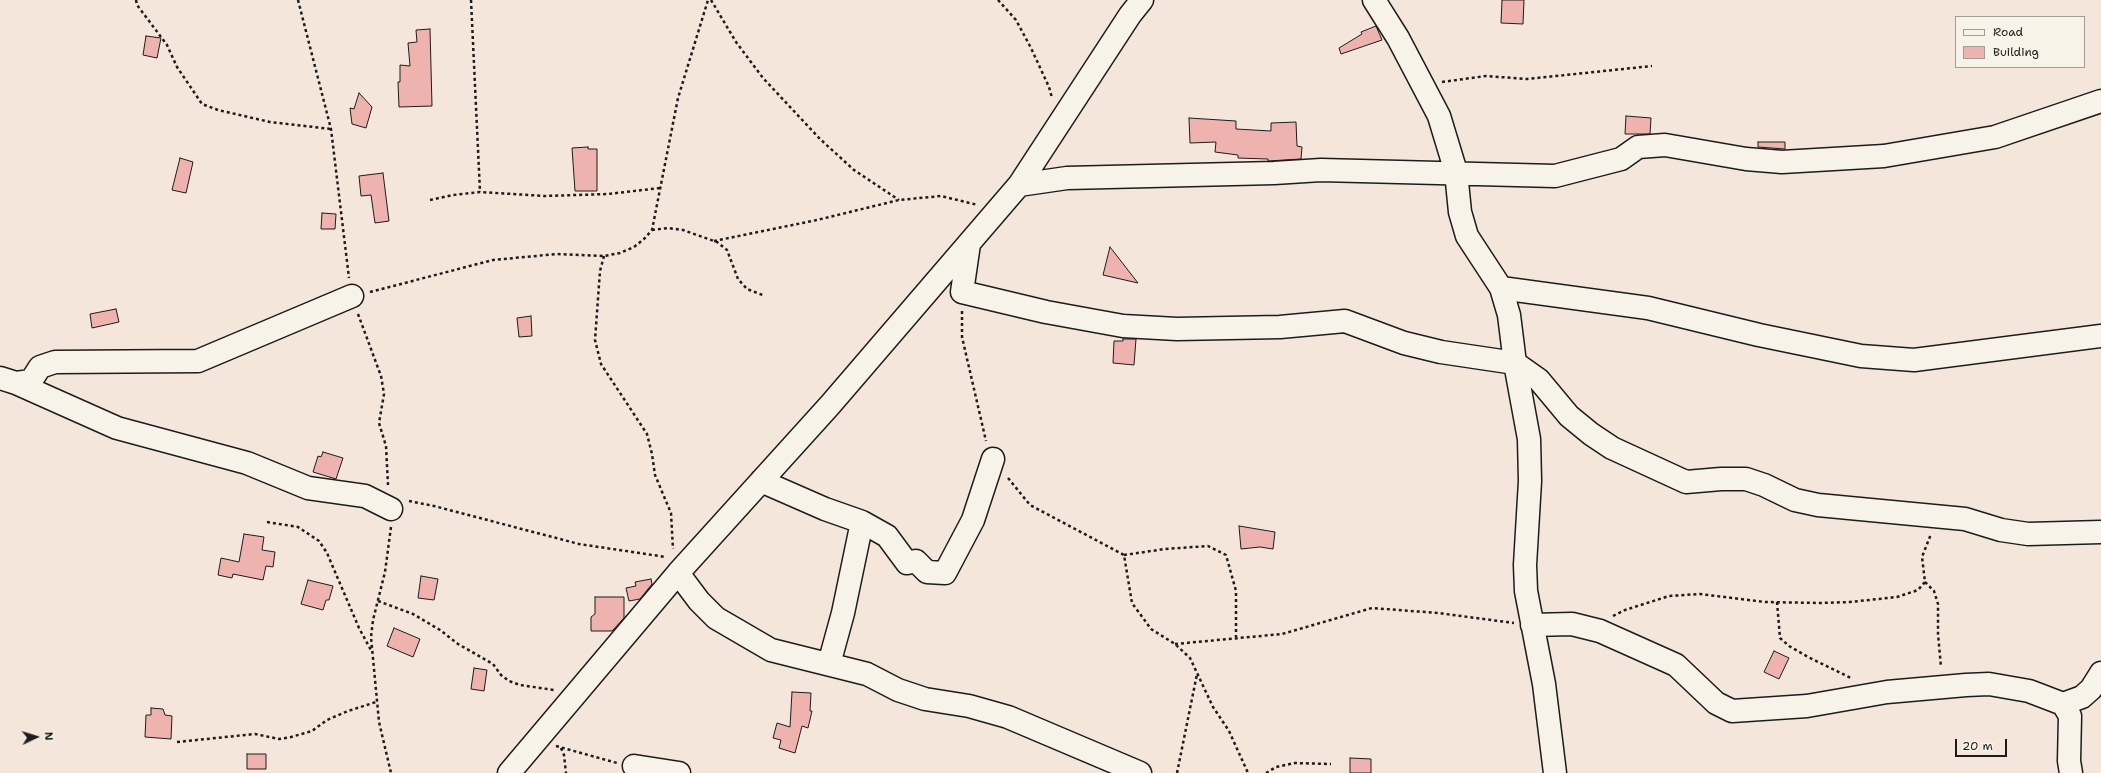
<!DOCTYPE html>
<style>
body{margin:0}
#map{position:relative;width:2101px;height:773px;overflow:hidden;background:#f5e6dc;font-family:"Shantell Sans",sans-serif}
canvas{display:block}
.legend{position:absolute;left:1955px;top:16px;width:130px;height:52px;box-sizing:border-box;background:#f7f3e8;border:1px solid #9f9d96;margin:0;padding:5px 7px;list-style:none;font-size:12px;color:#1c1c1c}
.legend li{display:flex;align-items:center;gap:8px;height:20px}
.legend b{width:20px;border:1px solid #9f9d96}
.north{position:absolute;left:16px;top:717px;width:40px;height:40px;-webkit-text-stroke:3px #f7f3e8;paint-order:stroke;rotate:86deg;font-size:11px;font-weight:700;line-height:16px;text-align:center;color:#1c1c1c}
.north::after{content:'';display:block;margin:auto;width:14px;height:18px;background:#1c1c1c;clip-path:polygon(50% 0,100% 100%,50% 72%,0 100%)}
.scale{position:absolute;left:1955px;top:739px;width:52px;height:18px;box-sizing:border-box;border:2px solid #1c1c1c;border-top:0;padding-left:5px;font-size:12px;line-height:14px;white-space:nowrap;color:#1c1c1c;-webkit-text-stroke:3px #f7f3e8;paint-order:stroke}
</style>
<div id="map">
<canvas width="2101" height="773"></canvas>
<ul class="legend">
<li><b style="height:5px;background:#f7f3e8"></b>Road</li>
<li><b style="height:11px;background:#eeb3ae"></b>Building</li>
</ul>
<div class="north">N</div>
<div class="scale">20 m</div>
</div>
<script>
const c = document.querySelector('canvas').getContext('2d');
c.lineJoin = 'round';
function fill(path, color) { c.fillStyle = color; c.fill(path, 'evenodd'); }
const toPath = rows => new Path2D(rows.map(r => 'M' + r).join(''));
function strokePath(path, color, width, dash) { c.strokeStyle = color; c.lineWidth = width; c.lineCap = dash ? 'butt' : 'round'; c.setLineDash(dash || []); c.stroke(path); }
const building = toPath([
 [1502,0,1524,0,1523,24,1501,23,1502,0],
 [1376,26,1382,40,1341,54,1339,48,1362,34,1361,32,1376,26],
 [430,29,432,106,399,107,398,82,400,82,400,65,410,66,408,43,417,42,416,30,430,29],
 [146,36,161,38,157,58,143,55,146,36],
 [359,93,372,107,366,128,352,124,350,108,354,109,359,93],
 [1626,116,1651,118,1650,134,1625,134,1626,116],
 [1189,118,1236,121,1236,129,1271,131,1271,123,1296,122,1297,146,1302,147,1301,159,1268,161,1268,159,1238,158,1238,155,1215,152,1216,142,1190,143,1189,118],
 [1758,142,1785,142,1785,149,1758,147,1758,142],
 [588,147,588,149,597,149,597,191,575,191,572,148,588,147],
 [180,158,193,162,186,193,172,190,180,158],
 [383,173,389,221,375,223,371,195,361,196,359,176,383,173],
 [322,213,336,214,335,229,321,229,322,213],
 [1110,247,1138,283,1103,275,1110,247],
 [116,309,119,322,92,328,90,314,116,309],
 [531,316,532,336,519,337,517,318,531,316],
 [1123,339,1136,339,1134,365,1113,363,1114,341,1123,341,1123,339],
 [323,452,343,458,336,479,313,472,318,456,321,457,323,452],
 [1239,526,1275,532,1273,549,1260,547,1241,549,1239,526],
 [244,534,264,537,262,550,275,552,273,567,266,566,263,580,233,574,232,578,218,575,221,558,239,562,244,534],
 [421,576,438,579,434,600,418,598,421,576],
 [651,579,652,584,640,599,629,601,626,588,636,586,635,582,651,579],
 [308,580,333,586,329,600,326,600,323,610,301,604,308,580],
 [595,597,624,597,624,618,612,631,591,631,591,617,595,614,595,597],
 [394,628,420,639,413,657,387,646,394,628],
 [1774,651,1789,658,1779,679,1764,672,1774,651],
 [474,668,487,670,484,691,471,689,474,668],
 [792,692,811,693,810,711,812,711,808,728,802,726,795,753,779,748,781,740,773,738,777,723,790,727,792,692],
 [151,708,163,709,165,715,172,716,171,739,145,737,146,715,151,715,151,708],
 [247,754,266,754,266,769,247,769,247,754],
 [1350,758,1371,759,1371,773,1350,773,1350,758]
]);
const path = toPath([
 [136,0,137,5,167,45,177,67,202,104,218,110,270,122,331,129],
 [298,0,331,129,349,278],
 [471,0,480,192],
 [711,0,736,42,763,78,820,139,854,170,899,200],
 [998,0,1016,20,1031,48,1049,87,1052,98],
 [1442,82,1486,76,1527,79,1652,66],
 [430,200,453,195,480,192,545,196,608,194,660,188],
 [652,230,668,228,683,230,717,242,727,250,738,279,747,289,765,296],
 [714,241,817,220,899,200,941,196,978,205],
 [604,256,600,271,595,340,601,364,647,434,652,454,655,475,671,513,673,549],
 [370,292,493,260,557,254,604,256,620,253,634,247,644,239,652,230,678,98,708,0],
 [962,311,962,337,986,441],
 [358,314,381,376,384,394,379,423,386,446,388,485],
 [1008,478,1030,505,1124,555,1132,603,1151,629,1175,644,1190,658,1213,707,1229,731,1248,773],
 [409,501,434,506,579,544,666,557],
 [267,522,298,527,319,541,327,553,359,628,372,652],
 [391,527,385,572,373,620,371,637,379,722,391,773],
 [1124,555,1165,549,1208,546,1226,555,1236,591,1236,637],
 [1925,582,1934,591,1938,604,1938,634,1941,667],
 [378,601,413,614,440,630,458,644,493,664,501,675,509,681,520,685,554,690],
 [1777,602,1780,638,1789,646,1808,657,1851,678],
 [1613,616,1625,610,1669,596,1700,594,1765,602,1820,603,1850,602,1897,597,1918,590,1925,582,1922,557,1931,534],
 [1175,644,1282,634,1372,608,1438,613,1514,623],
 [177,742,255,734,279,739,291,737,312,731,327,720,348,711,376,702],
 [556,746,617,763],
 [561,748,564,755,566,773],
 [1177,773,1197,674],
 [1266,773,1276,767,1295,763,1331,764]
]);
const minor = toPath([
 [1374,0,1398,38,1439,116,1456,172,1460,212,1467,236,1501,288,1509,315,1515,363,1529,439,1530,481,1525,565,1526,591,1544,684,1555,773],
 [1019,185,1067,178,1274,173,1321,170,1555,176,1621,159,1638,147,1665,145,1746,159,1782,162,1884,156,1995,137,2101,101],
 [969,244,962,292,1046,312,1123,326,1177,329,1280,327,1345,321,1404,343,1441,352,1515,363,1539,380,1569,416,1591,434,1612,448,1686,482,1721,479,1746,479,1764,485,1795,500,1818,505,1965,519,2001,530,2028,534,2101,532],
 [1501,288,1648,308,1759,335,1861,356,1914,360,2101,336],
 [0,378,16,383,31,381,40,367,55,362,198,361,352,296],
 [16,383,117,428,247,463,308,488,365,496,391,509],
 [761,481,825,509,862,522,843,613,829,664],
 [862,522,887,536,907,563,916,561,927,572,945,573,973,520,993,459],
 [678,573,699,601,716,618,771,650,867,674,898,690,925,699,969,706,1008,717,1140,773],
 [1532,625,1572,624,1600,631,1676,665,1716,703,1732,711,1807,706,1887,692,1966,685,1989,684,2029,691,2063,704,2070,716,2069,761,2071,773],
 [2063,704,2082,697,2091,689,2101,673],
 [634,766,679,773],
 [509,773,678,573,830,405,1019,185,1130,15,1142,0]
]);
fill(building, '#eeb3ae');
strokePath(building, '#1c1c1c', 1);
strokePath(minor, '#1c1c1c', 25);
strokePath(path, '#1c1c1c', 2.5, [3, 3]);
strokePath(minor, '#f7f3e8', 22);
</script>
